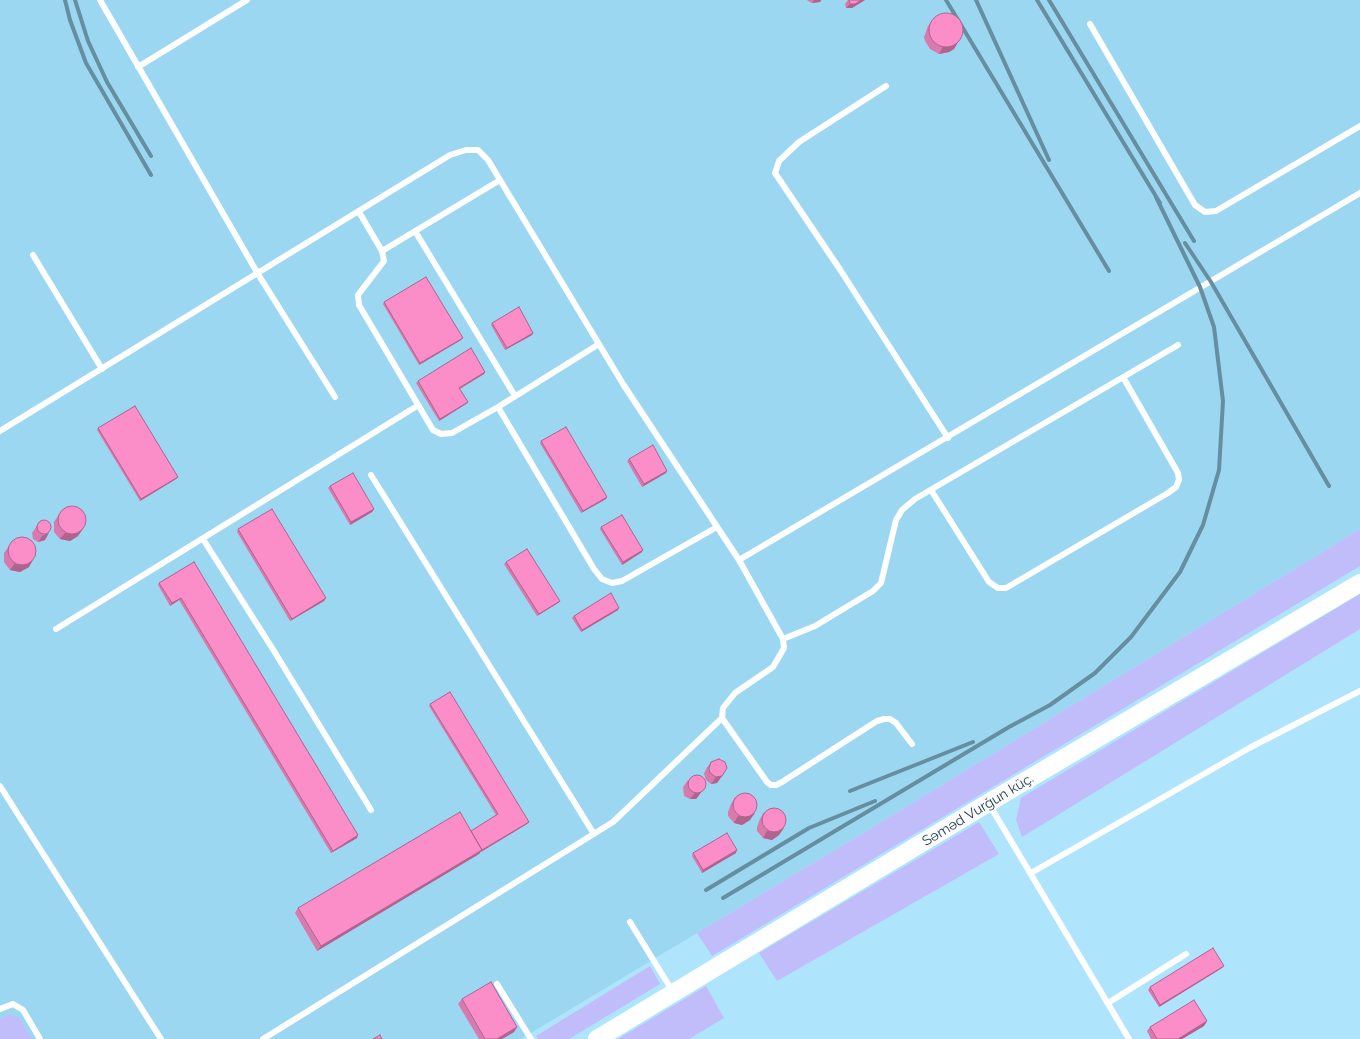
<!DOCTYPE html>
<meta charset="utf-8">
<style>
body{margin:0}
canvas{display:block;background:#aee4fc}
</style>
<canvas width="1360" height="1039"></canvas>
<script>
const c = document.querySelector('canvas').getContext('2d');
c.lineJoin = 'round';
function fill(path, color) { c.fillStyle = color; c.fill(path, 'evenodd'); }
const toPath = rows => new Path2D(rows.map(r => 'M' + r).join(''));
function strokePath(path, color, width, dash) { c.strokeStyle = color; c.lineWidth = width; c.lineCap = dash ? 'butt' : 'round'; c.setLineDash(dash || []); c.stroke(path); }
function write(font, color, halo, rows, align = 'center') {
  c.font = font + ' Raleway,sans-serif'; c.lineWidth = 5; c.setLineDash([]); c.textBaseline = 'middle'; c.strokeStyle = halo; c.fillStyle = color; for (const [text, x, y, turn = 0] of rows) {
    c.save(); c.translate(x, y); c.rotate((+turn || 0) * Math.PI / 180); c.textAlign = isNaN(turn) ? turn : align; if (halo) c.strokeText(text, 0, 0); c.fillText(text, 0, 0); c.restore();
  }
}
const built = toPath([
 [0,0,1360,0,1360,529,898,812,521,1039,0,1039]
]);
const green = toPath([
 [1360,529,1360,566,712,956,697,933,898,812],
 [1360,594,1360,629,1022,837,1016,820,1021,798],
 [979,822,999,854,777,981,759,953],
 [650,966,660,984,569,1039,538,1039,536,1036],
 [706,986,724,1018,689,1039,618,1039],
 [10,1014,19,1018,32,1039,0,1039,0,1019]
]);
const service = toPath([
 [100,0,258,274,335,397],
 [1090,24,1195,205,1205,212,1216,211,1360,126],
 [138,67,247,0],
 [886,86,799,142,779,161,775,173,841,271,948,438],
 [359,212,382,251,384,261,358,295,359,305,433,430,441,434,452,433,498,407,599,344],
 [415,231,515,396],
 [382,251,500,180],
 [33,255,102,369],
 [498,407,594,569,602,579,612,583,622,581,717,527],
 [0,431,450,155,466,150,478,150,488,160,623,384,739,560],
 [371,475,594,834],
 [931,490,989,582,998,588,1006,588,1168,493,1176,487,1179,480,1178,473,1123,377],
 [203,539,274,651,371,810],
 [56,629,417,406],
 [783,639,815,626,873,591,881,583,896,520,902,510,915,499,1178,345],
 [912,744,896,723,890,719,884,719,877,721,782,782,776,785,771,785,767,782,722,718,723,708,735,693,773,667,784,648,783,639,739,560,1360,193],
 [0,786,161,1039],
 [989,804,1129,1039],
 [1031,873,1251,747,1360,691],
 [630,922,673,992],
 [497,984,531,1039],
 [1108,1003,1186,954],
 [0,1009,13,1004,23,1010,40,1039],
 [263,1039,613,822,722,718]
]);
const secondary = toPath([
 [597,1039,988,803,1360,583]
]);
const rail = toPath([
 [65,0,70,20,86,63,151,175],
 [75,0,88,41,107,82,151,156],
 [946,0,1109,271],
 [976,0,1049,160],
 [1037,0,1160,203],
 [1049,0,1194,241],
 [1185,243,1211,282,1329,486],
 [850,791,973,742],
 [706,890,809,828,875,801],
 [723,898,1009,727,1050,705,1095,673,1131,637,1180,572,1203,525,1219,470,1223,401,1214,327,1200,287,1156,197]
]);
const wall = toPath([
 [807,0,821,0,820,2,812,3,808,1],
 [848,0,865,0,852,8,846,8,845,4],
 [933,19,958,42,954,49,949,52,939,54,930,49,925,41,924,37,928,26],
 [384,302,461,340,419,365,383,304],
 [492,323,533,333,532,335,505,350,491,325],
 [485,372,484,374,460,389,468,402,466,404,439,421,416,383,418,381],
 [98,428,178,477,176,479,140,501,97,430],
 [541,441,606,499,581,513,540,443],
 [629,459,666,473,642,487,627,461],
 [330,486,374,509,372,512,350,525,328,488],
 [61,511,78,536,70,541,60,539,54,532,54,522],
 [41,520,45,540,38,542,33,539,32,533],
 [601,527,642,552,622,565,600,529],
 [238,529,326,598,324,601,290,621,237,532],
 [9,546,29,567,20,572,10,570,4,562,4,553],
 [194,562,357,838,331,853,179,600,170,606,158,585,159,583],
 [506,562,560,601,558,603,537,616,504,564],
 [618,610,581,632,572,618,574,616],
 [430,704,529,822,527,824,480,852,479,854,317,951,295,913,298,908,471,831,496,815,429,706],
 [711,762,722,776,717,783,711,784,706,780,704,774,706,769],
 [688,780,700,794,696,799,690,799,684,796,683,787],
 [735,797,750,820,742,825,734,823,728,816,728,812,731,804],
 [764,812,779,835,772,840,763,838,757,831,757,827,760,819],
 [693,853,736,853,702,873,692,856],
 [1222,968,1159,1007,1148,990,1150,987],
 [462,999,517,1027,514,1032,502,1039,479,1039,458,1004],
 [1207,1021,1204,1026,1182,1039,1151,1039,1147,1031,1150,1027]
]);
const shadedWall = toPath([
 [814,0,821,0,820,2,812,3],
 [861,0,865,0,852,8,846,8,850,4],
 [958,42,954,49,949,52,939,54,943,47],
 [533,333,532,335,505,350,507,348],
 [463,338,461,340,419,365,420,363],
 [485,372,484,374,457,390,459,388],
 [468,402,466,404,439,421,440,419],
 [667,471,666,473,642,487,644,484],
 [178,477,176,479,140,501,141,499],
 [607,497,606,499,581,513,583,511],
 [374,509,372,512,350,525,351,522],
 [83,529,78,536,70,541,60,539,65,533],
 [49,533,45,540,38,542,43,535],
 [643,550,642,552,622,565,623,562],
 [33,560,29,567,20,572,10,570,15,563],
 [181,598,179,600,170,606,172,603],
 [326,598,324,601,290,621,292,619],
 [560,601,558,603,537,616,539,614],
 [619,608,618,610,581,632,582,630],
 [722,776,717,783,711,784,716,777],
 [705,787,696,799,690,799,695,793],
 [755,813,750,820,742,825,734,823,738,816],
 [529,822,527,824,481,852,482,850],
 [784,828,779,835,772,840,763,838,767,831],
 [358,835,357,838,331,853,333,851],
 [482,850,479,854,317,951,321,946],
 [737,850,736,853,702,873,703,870],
 [1224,966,1222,968,1159,1007,1160,1005],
 [1207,1021,1204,1026,1182,1039,1178,1039],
 [517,1027,514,1032,502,1039,497,1039]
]);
const building = toPath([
 [849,0,861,0,855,4,850,4,849,0],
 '929 30a17 17 0 1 1 34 0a17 17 0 1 1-34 0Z',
 [426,277,463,338,420,363,384,302,426,277],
 [519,307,533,333,507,348,492,323,519,307],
 [471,348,485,372,459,388,468,402,440,419,418,381,471,348],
 [135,406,178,477,141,499,98,428,135,406],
 [566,427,607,497,583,511,541,441,566,427],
 [653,445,667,471,644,484,629,459,653,445],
 [353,473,374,509,351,522,330,486,353,473],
 '58 520a14 14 0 1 1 28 0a14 14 0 1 1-28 0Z',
 [272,509,326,598,292,619,238,529,272,509],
 [622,515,643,550,623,562,601,527,622,515],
 '37 527a7 7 0 1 1 14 0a7 7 0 1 1-14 0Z',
 '8 551a14 14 0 1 1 28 0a14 14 0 1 1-28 0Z',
 [527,549,560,601,539,614,506,562,527,549],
 [194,562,358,835,333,851,181,598,172,603,159,583,194,562],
 [611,593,619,608,582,630,574,616,611,593],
 [450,692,529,822,482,850,471,831,498,814,430,704,450,692],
 [719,759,725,762,727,768,722,776,716,777,710,773,709,768,711,762,719,759],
 '688 784a9 9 0 1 1 18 0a9 9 0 1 1-18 0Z',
 '733 805a12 12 0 1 1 24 0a12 12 0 1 1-24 0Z',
 '762 820a12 12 0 1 1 24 0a12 12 0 1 1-24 0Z',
 [460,812,482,850,321,946,298,908,460,812],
 [727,833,737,850,703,870,693,853,727,833],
 [1213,948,1224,966,1160,1005,1150,987,1213,948],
 [491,982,517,1027,497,1039,485,1039,462,999,491,982],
 [1194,1000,1207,1021,1178,1039,1157,1039,1150,1027,1194,1000],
 [380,1035,382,1039,373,1039,380,1035]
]);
const streetNames = [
 ["Səməd Vurğun küç.",978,810,-31]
];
fill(built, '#9cd7f2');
fill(green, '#c1bdfa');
strokePath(service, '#fff', 6);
strokePath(secondary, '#fff', 18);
strokePath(rail, '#658ea0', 4);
fill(wall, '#d87aad');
fill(shadedWall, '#b0638d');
fill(building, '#fb8ec9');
strokePath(building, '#b0638d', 1);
write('14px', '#1e3b47', '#fbfbfb', streetNames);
</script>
